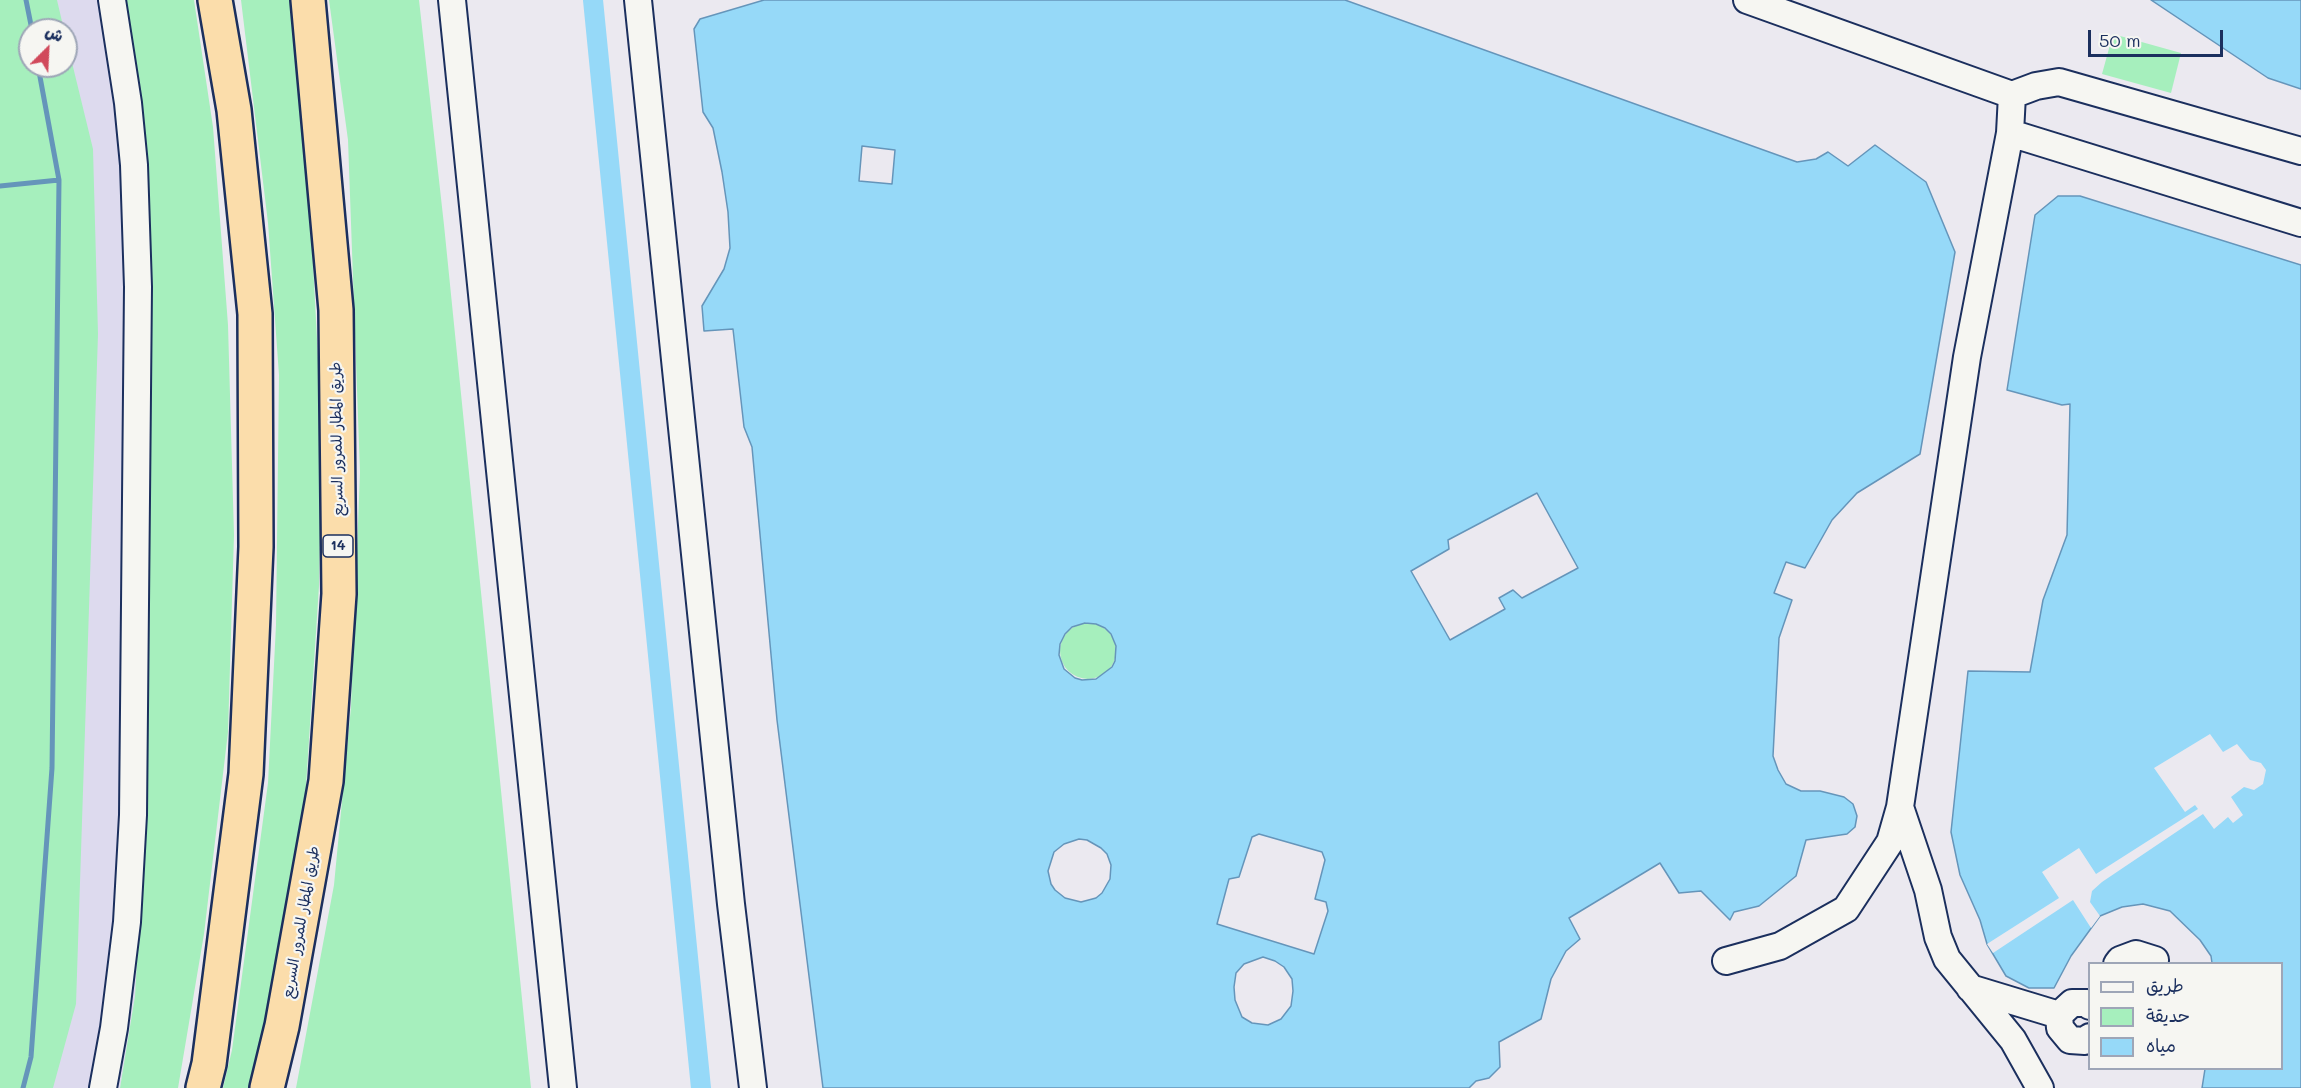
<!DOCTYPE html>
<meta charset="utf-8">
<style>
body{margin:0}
#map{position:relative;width:2301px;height:1088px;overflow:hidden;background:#ebe9f0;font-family:Mali,"Playpen Sans Arabic",sans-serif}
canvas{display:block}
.legend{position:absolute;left:2088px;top:962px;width:195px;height:108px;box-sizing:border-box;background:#f6f6f2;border:2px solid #9ea6b7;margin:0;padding:8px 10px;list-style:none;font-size:18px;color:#1b2f5e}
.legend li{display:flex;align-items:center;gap:12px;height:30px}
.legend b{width:30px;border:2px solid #9ea6b7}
.north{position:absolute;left:18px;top:18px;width:60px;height:60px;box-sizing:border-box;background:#f6f6f2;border:2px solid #9ea6b7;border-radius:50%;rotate:24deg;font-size:16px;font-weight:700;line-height:24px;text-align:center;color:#1b2f5e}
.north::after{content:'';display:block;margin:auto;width:21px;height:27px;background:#d1495b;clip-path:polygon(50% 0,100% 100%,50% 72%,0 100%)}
.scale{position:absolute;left:2088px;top:30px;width:135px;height:27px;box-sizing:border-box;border:3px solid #1b2f5e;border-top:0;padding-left:8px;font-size:18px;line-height:21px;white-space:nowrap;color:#1b2f5e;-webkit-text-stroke:4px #f6f6f2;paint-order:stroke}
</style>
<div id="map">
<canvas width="2301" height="1088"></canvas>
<ul class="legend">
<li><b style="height:8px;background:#f6f6f2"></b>طريق</li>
<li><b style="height:16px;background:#a6efbd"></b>حديقة</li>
<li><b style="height:16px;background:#96d9f8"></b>مياه</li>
</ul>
<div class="north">ش</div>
<div class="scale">50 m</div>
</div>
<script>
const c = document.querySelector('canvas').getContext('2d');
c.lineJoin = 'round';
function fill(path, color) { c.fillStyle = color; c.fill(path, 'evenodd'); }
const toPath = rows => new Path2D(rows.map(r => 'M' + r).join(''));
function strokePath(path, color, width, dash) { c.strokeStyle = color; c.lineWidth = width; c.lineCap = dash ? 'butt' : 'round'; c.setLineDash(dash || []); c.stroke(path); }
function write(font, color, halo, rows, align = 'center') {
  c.font = font + ' Mali,"Playpen Sans Arabic",sans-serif'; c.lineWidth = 4.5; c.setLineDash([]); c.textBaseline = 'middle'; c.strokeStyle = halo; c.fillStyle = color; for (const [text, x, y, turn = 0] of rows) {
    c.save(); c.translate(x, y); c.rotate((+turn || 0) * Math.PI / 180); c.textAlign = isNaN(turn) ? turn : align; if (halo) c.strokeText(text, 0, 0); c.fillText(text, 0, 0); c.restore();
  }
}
const built = toPath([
 [0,0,129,0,150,803,135,996,120,1088,0,1088],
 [30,30,66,30,66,66,30,66]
]);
const green = toPath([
 [0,0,57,0,64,30,30,30,30,66,66,66,66,38,93,149,98,334,76,1004,53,1088,0,1088],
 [122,0,194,0,213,127,228,325,234,535,228,732,204,934,178,1088,120,1088,135,996,139,926],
 [241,0,291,0,306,130,322,434,319,586,303,832,256,1088,223,1088,232,1050,268,783,276,625,279,375,268,223],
 [329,0,419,0,444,225,531,1088,296,1088,334,885,351,707,360,472,348,140],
 [2113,34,2181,53,2171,93,2102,74],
 '1060 651a28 28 0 1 1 56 0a28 28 0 1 1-56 0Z'
]);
const water = toPath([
 [764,0,1345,0,1797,162,1816,159,1828,152,1848,166,1875,145,1926,182,1955,252,1920,454,1857,493,1832,520,1805,568,1786,562,1774,593,1792,600,1779,638,1773,756,1778,770,1786,784,1801,791,1820,791,1844,797,1853,804,1857,816,1855,827,1847,834,1806,840,1796,876,1759,906,1734,912,1730,920,1701,891,1679,893,1660,863,1569,918,1580,939,1566,951,1551,979,1541,1019,1499,1042,1500,1067,1489,1078,1476,1081,1469,1088,823,1088,777,720,752,447,744,427,733,329,704,331,702,306,724,269,730,248,728,212,722,172,713,128,703,112,694,29,700,19,764,0],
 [862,146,895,150,892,184,859,181,862,146],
 [1537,493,1578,568,1522,598,1513,590,1499,598,1505,609,1450,640,1411,571,1449,549,1448,540,1537,493],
 [1085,623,1096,624,1105,628,1111,634,1116,646,1115,661,1112,667,1096,679,1082,680,1075,678,1064,669,1059,655,1060,644,1065,634,1072,627,1085,623],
 [1259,834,1322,852,1325,860,1315,899,1326,902,1328,911,1314,954,1217,924,1229,879,1239,877,1252,837,1259,834],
 [1079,839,1087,840,1101,848,1107,854,1111,865,1110,879,1102,893,1096,898,1081,902,1065,898,1055,890,1051,884,1048,871,1054,852,1064,844,1079,839],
 [1263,957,1275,961,1284,967,1292,979,1293,991,1291,1006,1281,1019,1268,1025,1252,1023,1242,1017,1235,1000,1234,987,1236,973,1244,964,1263,957],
 [2151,0,2301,0,2301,89,2268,78,2151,0],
 [2058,196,2080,196,2301,265,2301,1088,2202,1088,2205,1069,2282,1068,2282,964,2212,963,2211,956,2200,940,2170,911,2143,904,2122,907,2100,916,2071,956,2054,988,2029,988,2006,976,1987,944,1980,920,1960,875,1951,832,1968,671,2030,672,2043,600,2067,535,2070,404,2062,405,2007,390,2035,215,2058,196]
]);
const pier = toPath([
 [2210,734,2223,752,2237,744,2250,760,2261,763,2266,770,2263,784,2254,790,2244,787,2231,797,2243,815,2233,823,2228,817,2214,829,2203,814,2102,882,2092,891,2090,902,2100,916,2091,928,2073,900,1993,953,1987,944,2059,898,2042,872,2079,848,2096,874,2198,809,2195,805,2185,812,2154,768]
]);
const stream = toPath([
 [26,0,32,30],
 [0,186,59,180],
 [23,1088,31,1057,52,768,59,180,38,66]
]);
const canal = toPath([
 [593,0,701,1088]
]);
const minor = toPath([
 [452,0,563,1088],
 [638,0,731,904,753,1088],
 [1747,0,2012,95,2036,86,2059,82,2301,151],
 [2012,95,2010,133,1967,357,1900,807,1928,890,1938,937,1947,959,2013,1040,2040,1088],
 [2010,133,2301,223],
 [1726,961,1780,946,1846,909,1890,842,1900,807],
 [2117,964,2120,960,2136,954,2155,960],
 [1970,988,2059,1015],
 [2090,1006,2087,1003,2072,1003,2059,1015,2060,1028,2070,1040,2085,1041,2090,1037],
 [103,1088,114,1028,127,922,133,815,138,287,134,165,128,103,112,0]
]);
const highway = toPath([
 [203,1088,209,1064,246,774,256,547,255,314,234,110,215,0],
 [267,1088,282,1026,326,781,339,594,336,310,308,0]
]);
const shields = [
 [338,546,30]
];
const shieldNames = [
 ["14",338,546]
];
const streetNames = [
 ["طريق المطار للمرور السريع",337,439,-91],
 ["طريق المطار للمرور السريع",301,922,-80]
];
fill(built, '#dddaee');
fill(green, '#a6efbd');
fill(water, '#96d9f8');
strokePath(water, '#6595ba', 1.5);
fill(pier, '#ebe9f0');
strokePath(stream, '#6595ba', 5);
strokePath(canal, '#96d9f8', 20);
strokePath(minor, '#1b2f5e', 30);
strokePath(highway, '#1b2f5e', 38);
strokePath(minor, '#f6f6f2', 26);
strokePath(highway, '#fbddab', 33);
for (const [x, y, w] of shields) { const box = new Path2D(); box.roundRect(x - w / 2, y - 11, w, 22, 4.5); c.fillStyle = '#f6f6f2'; c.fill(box); strokePath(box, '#1b2f5e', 1.5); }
write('bold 14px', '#1b2f5e', null, shieldNames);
write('15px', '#1b2f5e', '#f6f6f2', streetNames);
</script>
